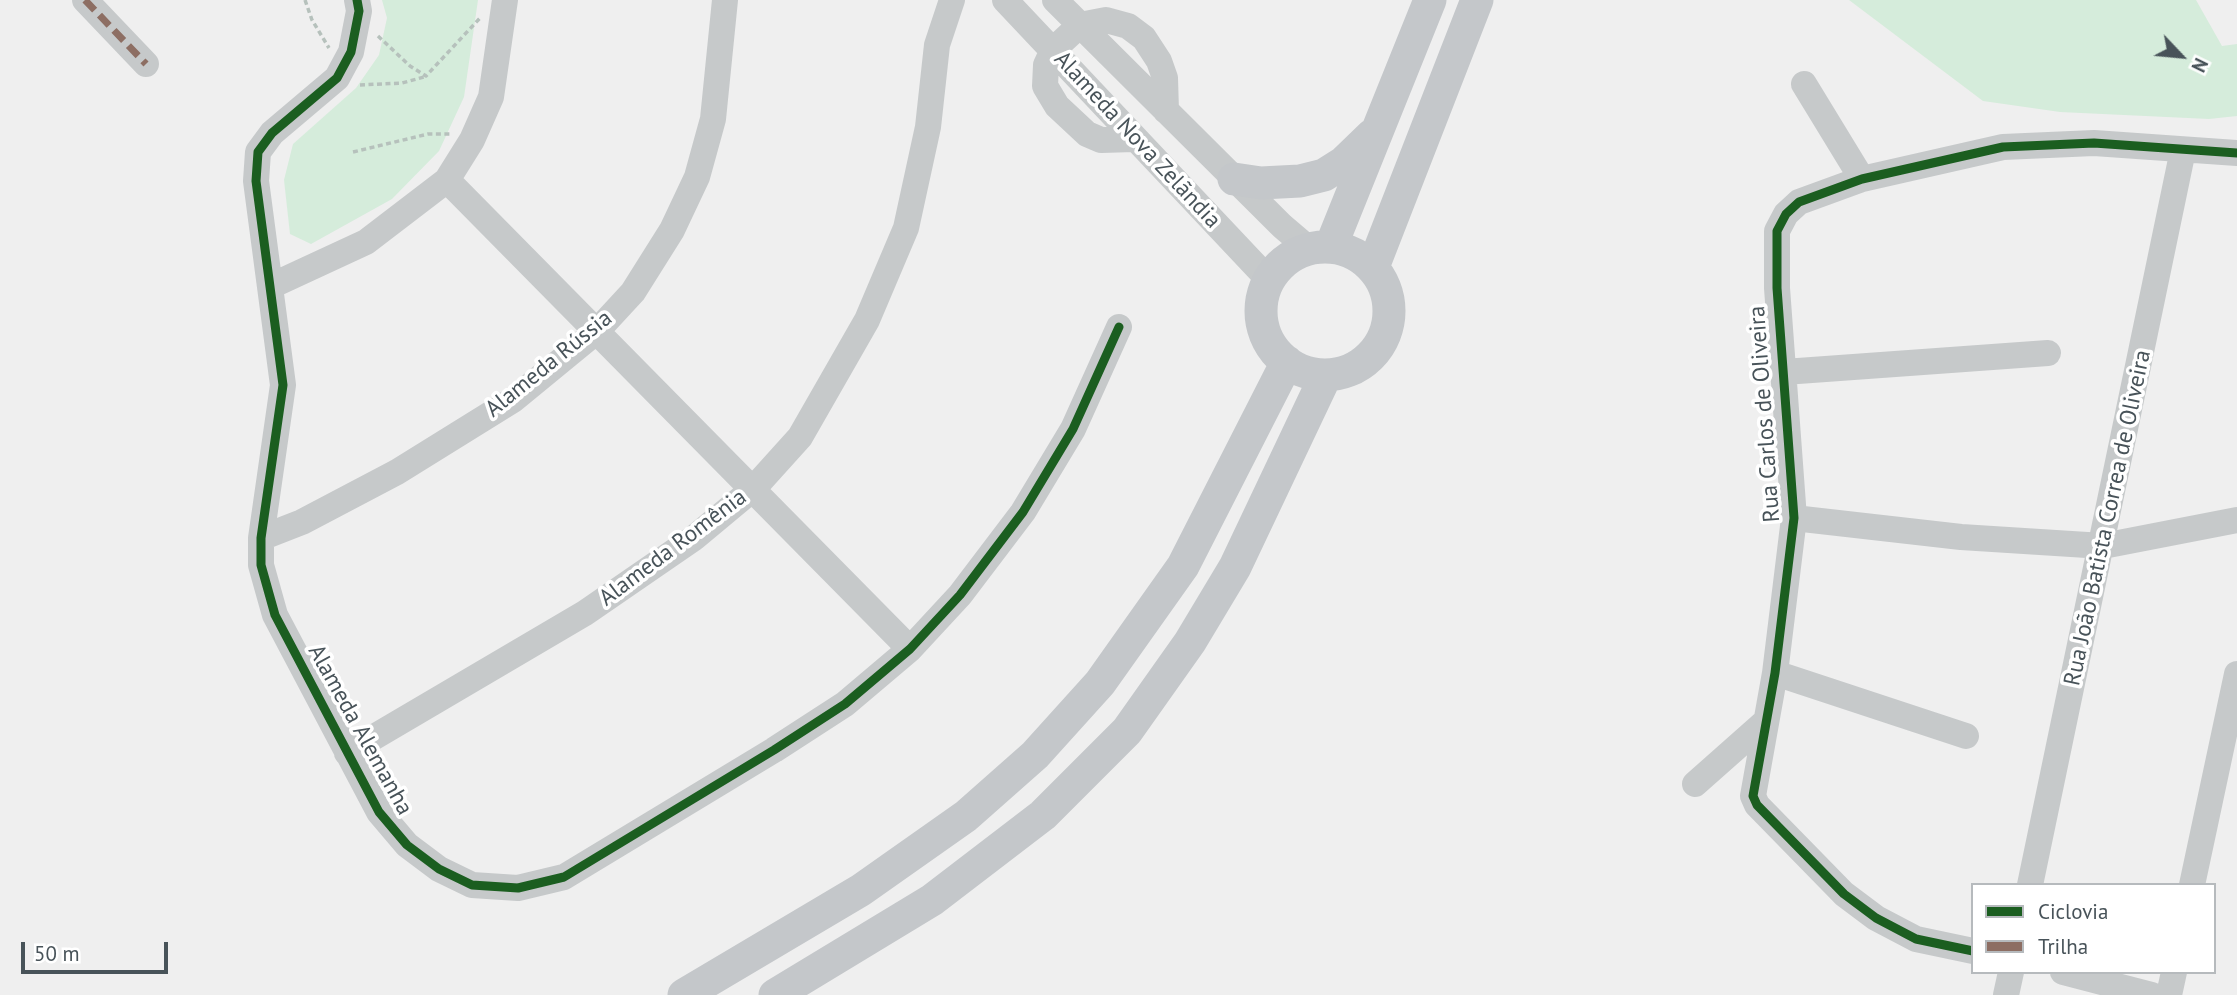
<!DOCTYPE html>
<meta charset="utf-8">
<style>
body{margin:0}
#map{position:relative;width:2237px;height:995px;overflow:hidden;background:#efefef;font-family:"PT Sans",sans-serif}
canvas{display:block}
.legend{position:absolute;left:1971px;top:883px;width:245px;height:91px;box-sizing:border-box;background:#fff;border:2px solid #b6babd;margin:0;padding:9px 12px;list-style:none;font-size:21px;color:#485359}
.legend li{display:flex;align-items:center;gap:14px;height:35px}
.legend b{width:35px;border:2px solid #b6babd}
.north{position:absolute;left:2146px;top:21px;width:70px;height:70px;-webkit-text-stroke:5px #fff;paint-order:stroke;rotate:116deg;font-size:19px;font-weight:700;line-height:28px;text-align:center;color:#485359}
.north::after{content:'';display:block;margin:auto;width:24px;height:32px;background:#485359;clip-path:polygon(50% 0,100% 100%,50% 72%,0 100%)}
.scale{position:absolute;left:21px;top:942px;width:147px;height:32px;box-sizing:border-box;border:4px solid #485359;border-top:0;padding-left:9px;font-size:21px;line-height:24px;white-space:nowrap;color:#485359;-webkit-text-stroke:5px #fff;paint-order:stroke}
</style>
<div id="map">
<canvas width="2237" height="995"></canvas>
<ul class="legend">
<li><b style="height:9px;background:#1b5e20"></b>Ciclovia</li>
<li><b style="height:9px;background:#8d6e63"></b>Trilha</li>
</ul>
<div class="north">N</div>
<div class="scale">50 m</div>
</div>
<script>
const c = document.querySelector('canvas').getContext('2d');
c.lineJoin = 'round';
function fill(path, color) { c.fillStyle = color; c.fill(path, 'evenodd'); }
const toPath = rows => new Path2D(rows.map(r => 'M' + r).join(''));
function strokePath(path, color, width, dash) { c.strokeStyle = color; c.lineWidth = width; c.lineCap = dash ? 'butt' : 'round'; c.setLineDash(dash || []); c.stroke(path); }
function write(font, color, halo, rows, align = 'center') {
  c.font = font + ' "PT Sans",sans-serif'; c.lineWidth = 7; c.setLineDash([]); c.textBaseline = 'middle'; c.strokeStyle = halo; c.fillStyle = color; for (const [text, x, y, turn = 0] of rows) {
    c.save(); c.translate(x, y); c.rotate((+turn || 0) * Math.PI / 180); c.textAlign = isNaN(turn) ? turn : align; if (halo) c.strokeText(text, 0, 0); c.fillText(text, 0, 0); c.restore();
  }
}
const green = toPath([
 [382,0,478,0,464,97,439,151,392,199,311,244,290,234,284,180,293,144,356,88,379,55,387,18],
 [1849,0,2196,0,2222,46,2237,44,2237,116,2209,119,2060,112,1983,101]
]);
const path = toPath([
 [305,0,312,20,329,48],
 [378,36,410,66,426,76,480,18],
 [360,85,402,83,424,77],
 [353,152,428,134,450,134]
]);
const minor = toPath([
 [85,0,146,64],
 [357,0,359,11,351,52,337,78,272,133,258,152,256,181,283,385,261,538,261,565,275,615,379,812,407,845,439,869,472,885,518,888,564,877,774,750,845,704,910,649,960,595,1023,512,1073,429,1119,327],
 [1005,0,1269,280],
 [1055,0,1282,226,1309,249],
 [1804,84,1862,179],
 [1134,139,1101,140,1087,134,1057,106,1045,86,1046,65,1053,50,1080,25,1106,20,1128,26,1144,38,1159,61,1165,78,1166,111],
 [447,180,910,649],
 [271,286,366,242,447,180,472,140,491,97,505,0],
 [1784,372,2048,353],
 [1794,518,1961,537,2103,546,2237,520],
 [261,538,302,522,397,472,513,400,597,331,633,292,672,230,697,177,713,119,725,0],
 [1775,673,1966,736],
 [347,753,585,613,694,538,754,488,800,437,867,320,906,228,928,127,937,45,952,0],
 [1695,784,1765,722],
 [2030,885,2183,150],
 [2192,885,2237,674],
 [1973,951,1916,939,1876,918,1844,894,1757,805,1753,796,1775,673,1794,518,1777,288,1777,231,1786,214,1799,202,1862,179,2003,147,2094,143,2237,153],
 [2063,972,2152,995],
 [2006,995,2011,972],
 [2169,995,2174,972]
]);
const major = toPath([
 [1234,179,1261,183,1300,181,1324,175,1343,163,1372,135],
 [1331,246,1430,0],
 '1261 311a64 64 0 1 1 128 0a64 64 0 1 1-128 0Z',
 [1373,267,1477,0],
 [684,995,861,890,966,816,1035,755,1100,683,1183,566,1287,362],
 [775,995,932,900,1043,815,1127,731,1190,642,1235,567,1326,375]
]);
const quiet = toPath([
 [85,0,146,64]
]);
const cycleway = toPath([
 [357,0,359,11,351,52,337,78,272,133,258,152,256,181,283,385,261,538,261,565,275,615,379,812,407,845,439,869,472,885,518,888,564,877,774,750,845,704,910,649,960,595,1023,512,1073,429,1119,327],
 [1973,951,1916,939,1876,918,1844,894,1757,805,1753,796,1775,673,1794,518,1777,288,1777,231,1786,214,1799,202,1862,179,2003,147,2094,143,2237,153]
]);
const streetNames = [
 ["Alameda Nova Zelãndia",1137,140,47],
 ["Alameda Rússia",549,364,-39],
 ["Rua Carlos de Oliveira",1765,414,-94],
 ["Rua João Batista Correa de Oliveira",2108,518,-78],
 ["Alameda Romênia",673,548,-37],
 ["Alameda Alemanha",360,730,61]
];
fill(green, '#d5ecdb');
strokePath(path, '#b6c1bc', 3.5, [5, 3.5]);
strokePath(minor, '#c6c9ca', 26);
strokePath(major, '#c4c7ca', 33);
strokePath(quiet, '#8d6e63', 7, [14, 7]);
strokePath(cycleway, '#1b5e20', 9);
write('23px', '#485359', '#fff', streetNames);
</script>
